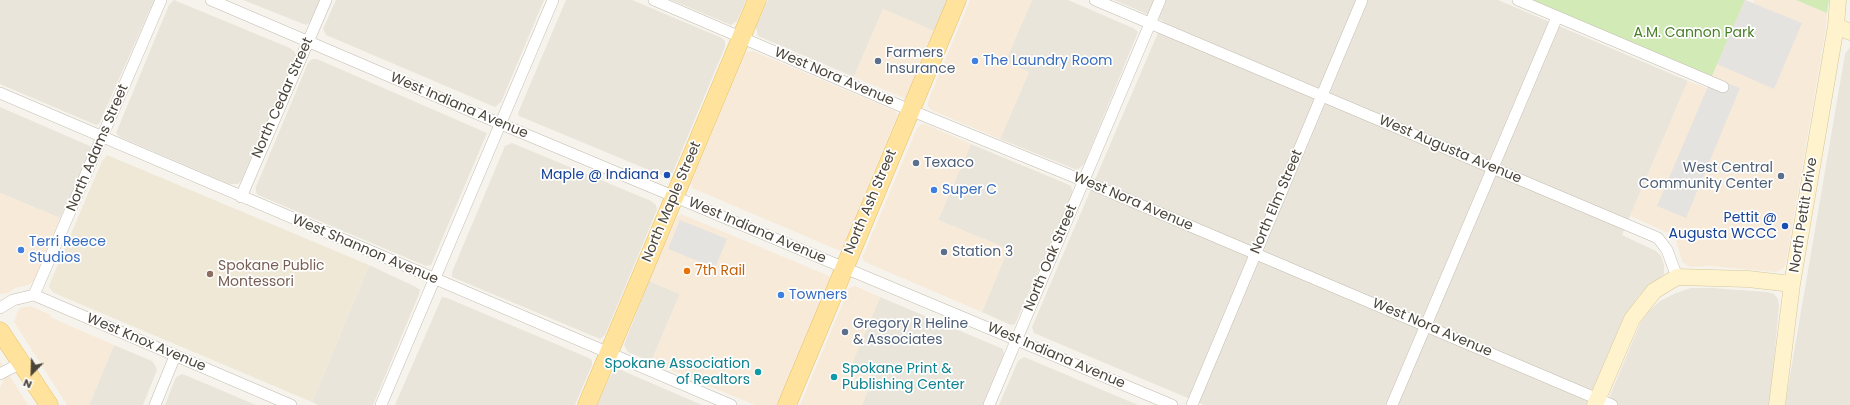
<!DOCTYPE html>
<style>
body{margin:0}
#map{position:relative;width:1850px;height:405px;overflow:hidden;background:#f6f3ec;font-family:Poppins,sans-serif}
canvas{display:block}
.north{position:absolute;left:12px;top:353px;width:40px;height:40px;-webkit-text-stroke:3px #fff;paint-order:stroke;rotate:203deg;font-size:11px;font-weight:700;line-height:16px;text-align:center;color:#4b4439}
.north::after{content:'';display:block;margin:auto;width:14px;height:18px;background:#4b4439;clip-path:polygon(50% 0,100% 100%,50% 72%,0 100%)}
</style>
<div id="map">
<canvas width="1850" height="405"></canvas>
<div class="north">N</div>
</div>
<script>
const c = document.querySelector('canvas').getContext('2d');
c.lineJoin = 'round';
function fill(path, color) { c.fillStyle = color; c.fill(path, 'evenodd'); }
const toPath = rows => new Path2D(rows.map(r => 'M' + r).join(''));
function strokePath(path, color, width, dash) { c.strokeStyle = color; c.lineWidth = width; c.lineCap = dash ? 'butt' : 'round'; c.setLineDash(dash || []); c.stroke(path); }
function write(font, color, halo, rows, align = 'center') {
  c.font = font + ' Poppins,sans-serif'; c.lineWidth = 3.5; c.setLineDash([]); c.textBaseline = 'middle'; c.strokeStyle = halo; c.fillStyle = color; for (const [text, x, y, turn = 0] of rows) {
    c.save(); c.translate(x, y); c.rotate((+turn || 0) * Math.PI / 180); c.textAlign = isNaN(turn) ? turn : align; if (halo) c.strokeText(text, 0, 0); c.fillText(text, 0, 0); c.restore();
  }
}
const residential = toPath([
 [0,0,154,0,99,124,96,125,0,84],
 [174,0,290,48,295,52,295,57,241,181,238,184,229,184,120,137,116,133,169,5],
 [243,0,320,0,310,22,306,25],
 [336,0,544,0,501,102,495,107,326,35,323,29],
 [566,0,632,0,722,38,725,41,725,47,672,174,668,178,519,116,518,113],
 [671,0,746,0,737,21,731,25],
 [768,0,948,0,934,31,883,9,854,77,758,36,756,27],
 [1032,0,1068,0,1133,28,1138,32,1084,164,1077,170,1000,139,1029,72,1005,62],
 [1114,0,1498,0,1688,81,1622,235,1656,251,1661,256,1664,265,1664,274,1637,298,1628,313,1589,405,1204,405,1034,333,1032,327,1163,21],
 [1850,47,1850,405,1785,405,1845,54],
 [312,59,317,59,487,133,431,265,426,266,258,195,256,192,256,187,308,63],
 [0,107,90,146,91,150,60,218,0,193],
 [512,143,651,201,656,205,657,210,605,335,600,339,452,277,452,272,505,146],
 [971,144,1067,184,1071,186,1072,190,1072,194,1015,324,1011,325,982,312,1008,249,938,220],
 [369,265,416,287,420,290,419,294,373,405,318,405,312,402],
 [649,281,680,294,651,362,628,352,624,345],
 [1691,288,1712,288,1768,292,1774,294,1778,299,1779,305,1770,405,1606,405,1640,324,1649,311,1660,301,1676,293],
 [442,297,447,298,589,358,592,360,592,365,575,405,395,405],
 [880,297,1003,349,1004,356,983,405,862,405,873,377,850,367],
 [114,345,152,361,155,365,157,370,143,405,89,405],
 [1024,357,1138,405,999,405,1018,361],
 [617,370,621,370,702,405,597,405,611,374],
 [182,374,185,375,256,405,165,405,176,377]
]);
const commercial = toPath([
 [970,0,1032,0,1005,62,1029,72,1000,139,931,110,928,106,928,101],
 [1745,0,1753,3,1754,0,1796,0,1827,13,1826,27,1786,262,1784,268,1776,272,1709,266,1690,267,1682,262,1675,236,1630,216,1688,81,1707,88],
 [883,9,934,31,908,95,904,98,854,77],
 [753,51,895,111,898,114,842,250,838,250,692,188,691,183,745,54,747,52],
 [925,124,971,144,938,220,1008,249,982,312,865,262,862,258,917,128,920,125],
 [0,193,60,218,33,282,28,285,15,288,8,293,0,294],
 [681,214,829,276,830,281,778,405,755,405,651,362,680,294,649,281,677,217],
 [855,286,880,297,851,367,874,377,862,405,800,405,849,288],
 [30,306,49,314,52,318,114,345,89,405,67,405,16,325,14,322,17,313,20,308],
 [0,361,28,405,0,405,0,388,6,374,0,371]
]);
const education = toPath([
 [107,155,369,265,312,402,54,293,51,290,49,287,50,283,102,161]
]);
const green = toPath([
 [1532,0,1745,0,1712,76],
 [1796,0,1829,0,1827,13]
]);
const parking = toPath([
 [1745,0,1802,23,1774,89,1717,64],
 [1712,77,1740,88,1686,218,1657,206],
 [680,220,727,239,715,268,668,249]
]);
const street = toPath([
 [211,0,501,124,1172,405],
 [654,0,910,110,1084,181,1612,405],
 [1095,0,1658,238,1667,250,1677,277],
 [1518,0,1723,87],
 [0,93,731,405],
 [241,197,326,0],
 [34,295,161,0],
 [0,308,13,300,34,295,291,405],
 [0,374,21,363],
 [155,405,175,356],
 [381,405,553,0],
 [989,405,1160,0],
 [1192,405,1362,0],
 [1392,405,1557,17]
]);
const secondary = toPath([
 [1836,26,1850,32],
 [1595,405,1632,319,1654,291,1677,277,1748,279,1792,284],
 [1777,405,1792,284,1836,26,1838,0]
]);
const primary = toPath([
 [0,331,49,405],
 [587,405,757,0],
 [787,405,957,0]
]);
const markers = [
 [878,61,4,"#5c6f8a"],
 [975,61,4,"#3f7fe0"],
 [916,163,4,"#5c6f8a"],
 [667,175,4,"#1a4fb4"],
 [1781,176,4,"#5c6f8a"],
 [934,190,4,"#3f7fe0"],
 [1785,226,4,"#1a4fb4"],
 [21,250,4,"#3f7fe0"],
 [944,252,4,"#5c6f8a"],
 [687,271,4,"#e8710a"],
 [210,274,4,"#8d6e63"],
 [781,295,4,"#3f7fe0"],
 [845,332,4,"#5c6f8a"],
 [758,372,4,"#0f9aa8"],
 [834,377,4,"#0f9aa8"]
];
const parkNames = [
 ["A.M. Cannon Park",1694,33]
];
const serviceNames = [
 ["Farmers",886,53],
 ["Insurance",886,69],
 ["Texaco",924,163],
 ["West Central",1773,168,"right"],
 ["Community Center",1773,184,"right"],
 ["Station 3",952,252],
 ["Gregory R Heline",853,324],
 ["& Associates",853,340]
];
const shopNames = [
 ["The Laundry Room",983,61],
 ["Super C",942,190],
 ["Terri Reece",29,242],
 ["Studios",29,258],
 ["Towners",789,295]
];
const streetNames = [
 ["West Nora Avenue",834,77,23],
 ["North Cedar Street",283,98,-66],
 ["West Indiana Avenue",459,106,23],
 ["North Adams Street",98,148,-67],
 ["West Augusta Avenue",1450,150,23],
 ["North Maple Street",672,202,-67],
 ["North Ash Street",871,202,-67],
 ["West Nora Avenue",1133,202,23],
 ["North Elm Street",1277,202,-67],
 ["North Pettit Drive",1804,215,-81],
 ["West Indiana Avenue",757,231,23],
 ["West Shannon Avenue",365,250,23],
 ["North Oak Street",1051,258,-67],
 ["West Nora Avenue",1432,328,23],
 ["West Knox Avenue",146,343,23],
 ["West Indiana Avenue",1056,356,23]
];
const transitNames = [
 ["Maple @ Indiana",659,175],
 ["Pettit @",1777,218],
 ["Augusta WCCC",1777,234]
];
const educationNames = [
 ["Spokane Public",218,266],
 ["Montessori",218,282]
];
const foodNames = [
 ["7th Rail",695,271]
];
const cultureNames = [
 ["Spokane Association",750,364],
 ["of Realtors",750,380],
 ["Spokane Print &",842,369,"left"],
 ["Publishing Center",842,385,"left"]
];
fill(residential, '#eae5da');
fill(commercial, '#f7ead8');
fill(education, '#efe8d6');
fill(green, '#d2eab5');
fill(parking, '#e5e3e0');
strokePath(street, '#c2bbae', 12);
strokePath(secondary, '#d6c79b', 17);
strokePath(primary, '#e6c16a', 19);
strokePath(street, '#fff', 11);
strokePath(secondary, '#fff3cd', 16);
strokePath(primary, '#ffe39c', 18);
for (const [x, y, r, color] of markers) { const dot = new Path2D(); dot.arc(x, y, r, 0, 2 * Math.PI); c.fillStyle = color; c.fill(dot); strokePath(dot, '#fff', 1.5); }
write('14px', '#4a7f2a', '#fff', parkNames);
write('14px', '#4e5e75', '#fff', serviceNames, 'left');
write('14px', '#366cbe', '#fff', shopNames, 'left');
write('14px', '#4b4439', '#fff', streetNames);
write('14px', '#164399', '#fff', transitNames, 'right');
write('14px', '#785e54', '#fff', educationNames, 'left');
write('14px', '#c56008', '#fff', foodNames, 'left');
write('14px', '#0d838f', '#fff', cultureNames, 'right');
</script>
